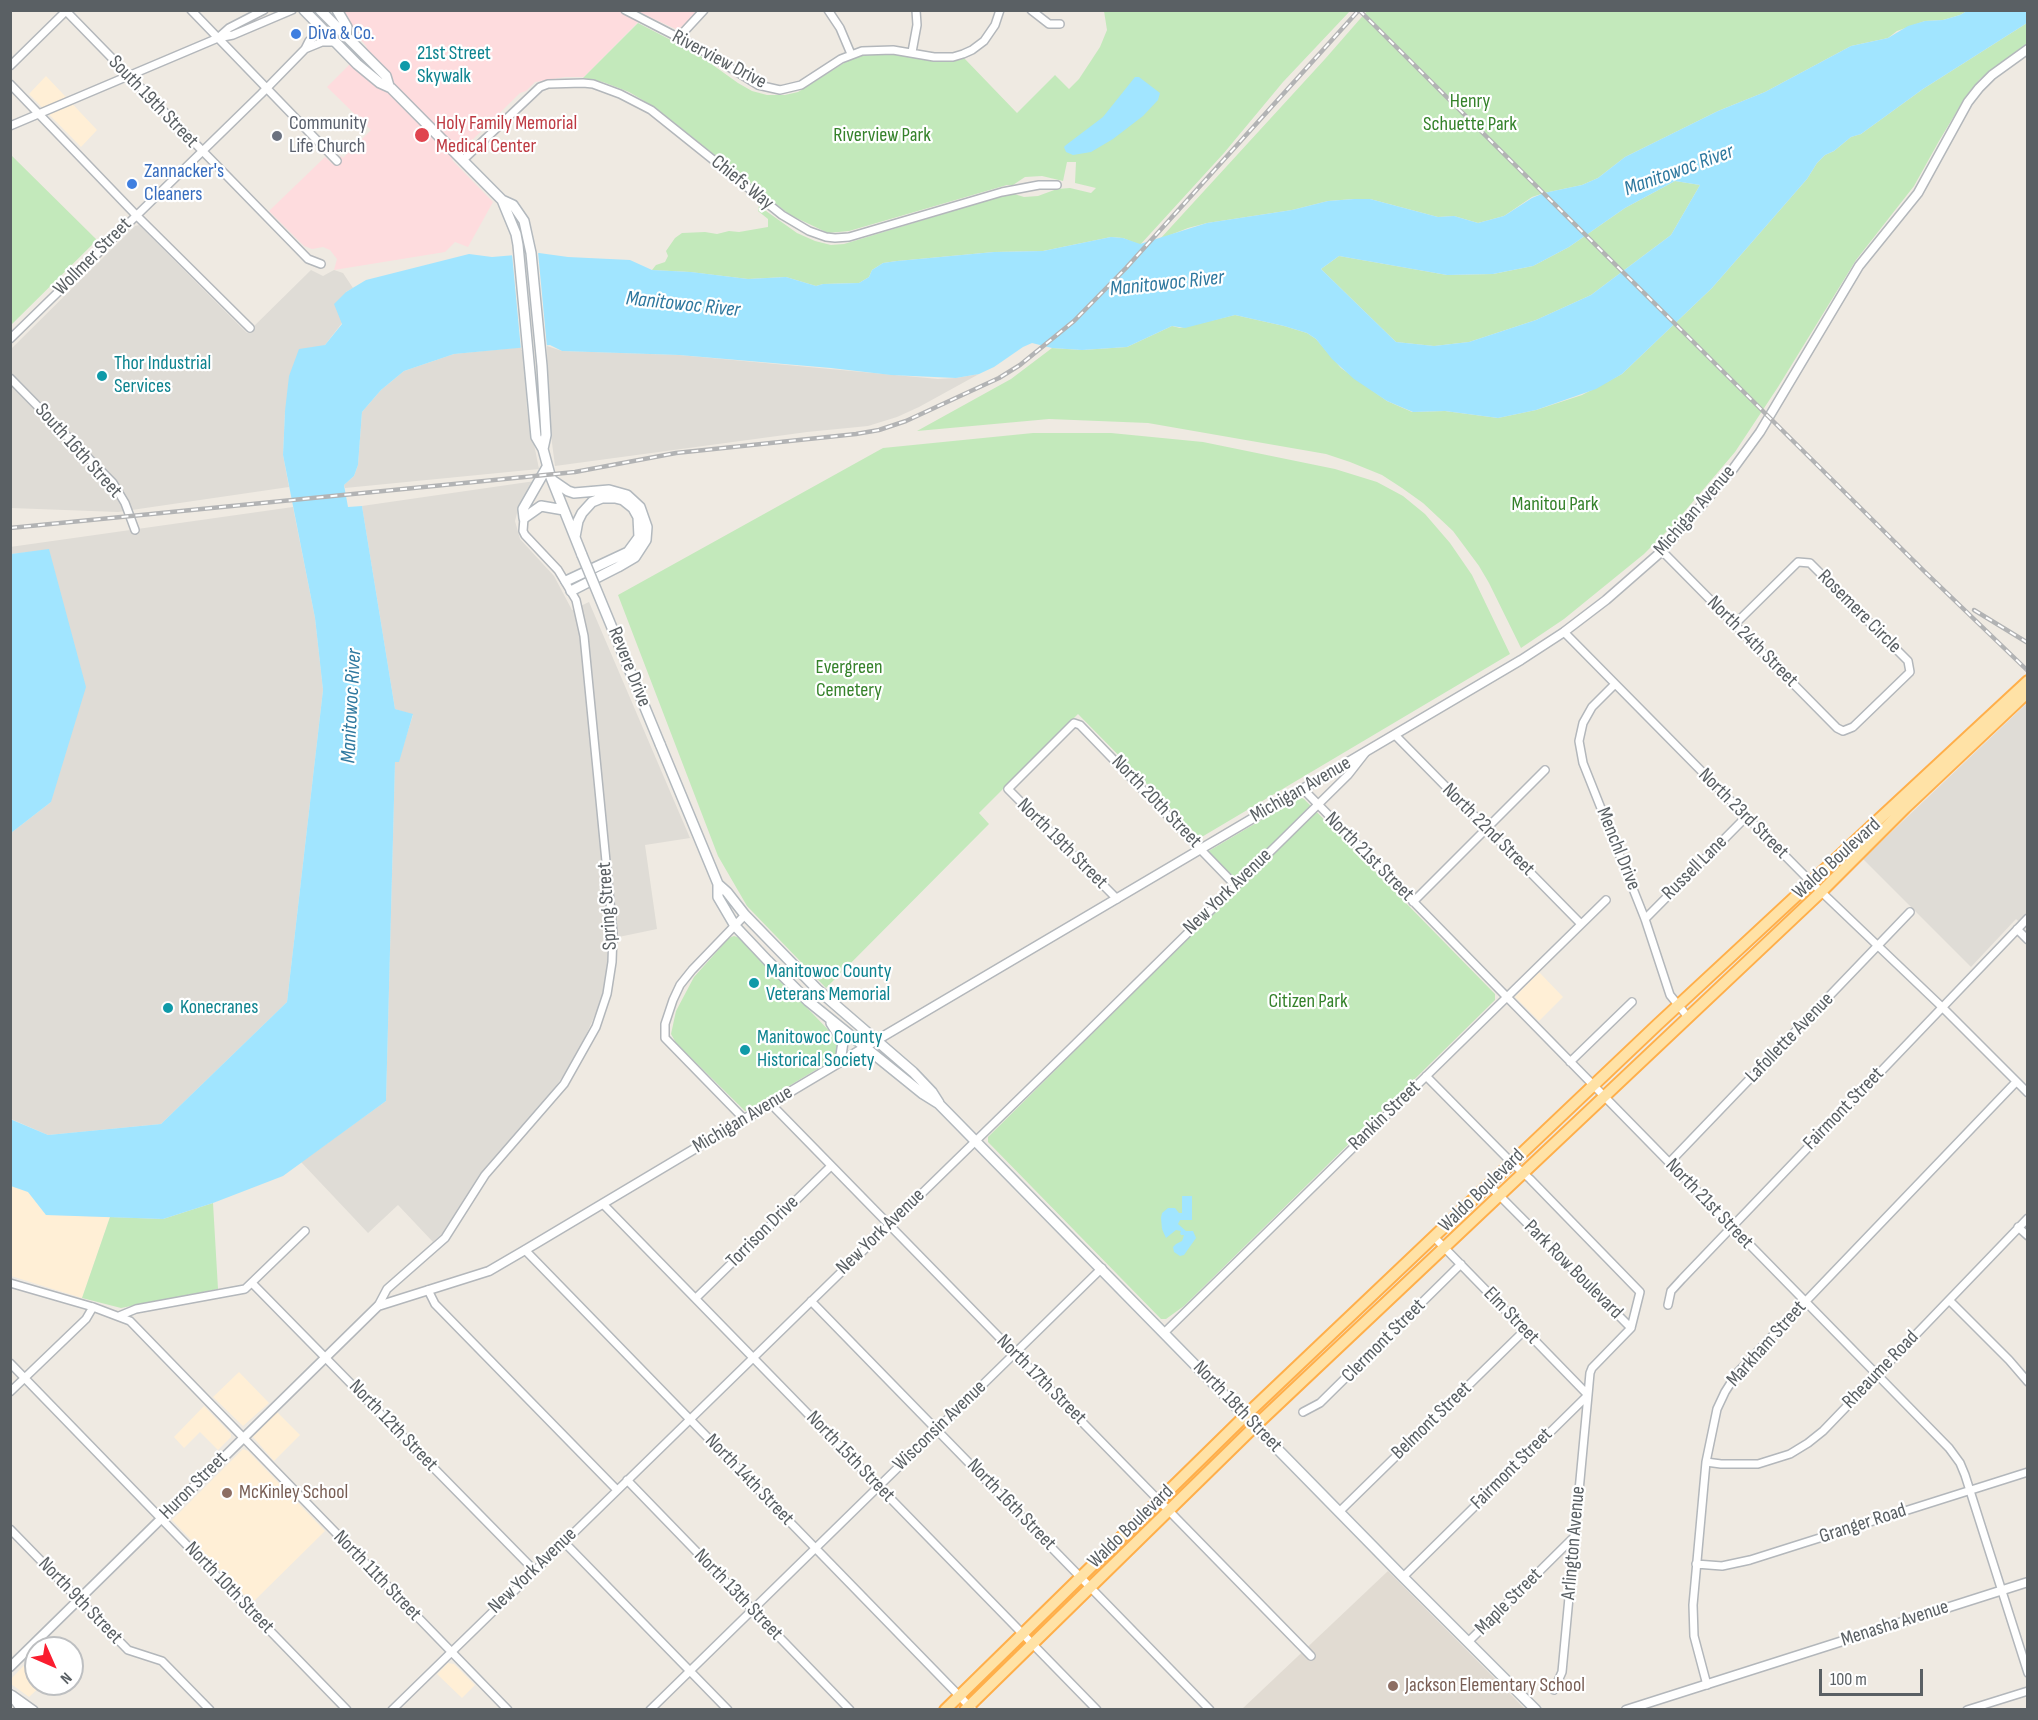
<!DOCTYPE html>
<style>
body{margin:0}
#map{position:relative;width:2038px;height:1720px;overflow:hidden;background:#efeae2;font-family:"Sofia Sans Condensed",sans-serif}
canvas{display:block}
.frame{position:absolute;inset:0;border:12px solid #5a6064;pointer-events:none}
.north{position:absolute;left:24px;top:1636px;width:60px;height:60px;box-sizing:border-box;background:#fff;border:2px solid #bdbfc1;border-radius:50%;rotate:135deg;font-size:16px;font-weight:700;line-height:24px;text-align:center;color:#5a6064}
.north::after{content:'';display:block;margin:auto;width:21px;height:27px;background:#fa1d2f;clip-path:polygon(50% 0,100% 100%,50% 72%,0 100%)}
.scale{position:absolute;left:1819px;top:1669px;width:104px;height:27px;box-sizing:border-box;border:3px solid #5a6064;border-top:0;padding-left:8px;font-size:18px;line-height:21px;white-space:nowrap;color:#5a6064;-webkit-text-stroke:4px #fff;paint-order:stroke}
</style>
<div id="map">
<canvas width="2038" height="1720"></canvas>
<div class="frame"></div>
<div class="north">N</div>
<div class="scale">100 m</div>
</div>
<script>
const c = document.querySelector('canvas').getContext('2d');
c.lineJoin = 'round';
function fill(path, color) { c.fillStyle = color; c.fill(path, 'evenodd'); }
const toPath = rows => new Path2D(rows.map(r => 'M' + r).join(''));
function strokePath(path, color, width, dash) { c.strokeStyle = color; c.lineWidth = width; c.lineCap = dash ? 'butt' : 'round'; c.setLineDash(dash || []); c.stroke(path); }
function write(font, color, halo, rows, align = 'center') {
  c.font = font + ' "Sofia Sans Condensed",sans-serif'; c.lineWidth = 4.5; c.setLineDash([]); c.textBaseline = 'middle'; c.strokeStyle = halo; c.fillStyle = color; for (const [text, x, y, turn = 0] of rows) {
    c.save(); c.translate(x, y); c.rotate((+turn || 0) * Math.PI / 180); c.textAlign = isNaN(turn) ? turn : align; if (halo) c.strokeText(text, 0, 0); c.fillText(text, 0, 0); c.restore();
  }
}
const commercial = toPath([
 [46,76,97,130,81,147,29,94],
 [1539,972,1563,997,1539,1021,1515,997],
 [10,1186,28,1192,46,1215,110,1217,82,1298,11,1276],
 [239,1372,269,1403,243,1426,213,1397],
 [204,1406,231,1434,231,1437,218,1450,200,1432,184,1448,174,1437],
 [277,1412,300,1435,274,1461,253,1437],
 [243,1449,248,1451,325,1531,252,1603,172,1520],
 [33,1656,36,1660,36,1684,43,1684,29,1697,11,1684,11,1679],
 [448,1663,454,1664,475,1685,462,1698,437,1674]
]);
const industrial = toPath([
 [139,225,247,333,311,270,323,276,334,270,343,273,353,288,346,292,342,323,325,345,285,411,283,455,289,487,118,512,11,508,11,349,135,226],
 [547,346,562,351,679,355,938,379,956,378,979,374,919,407,897,417,868,426,807,432,555,466,548,412],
 [523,347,527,409,539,469,345,488,344,485,354,476,358,465,362,412,381,390,404,371,454,354],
 [535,481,517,513,515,521,520,539,554,576,572,610,589,602,690,838,645,845,657,929,609,939,605,985,599,1006,576,1057,547,1099,482,1174,445,1231,433,1242,398,1205,368,1233,301,1162,386,1101,395,761,398,762,413,715,395,709,362,506],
 [293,507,315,618,323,690,287,1002,161,1124,48,1135,11,1119,11,833,51,802,49,550,11,554,10,547],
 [2027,703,2027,929,2016,919,1971,967,1863,859]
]);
const education = toPath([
 [1388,1571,1525,1709,1241,1710]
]);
const medical = toPath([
 [340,11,698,11,678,30,645,15,584,77,565,77,535,82,526,91,520,93,452,160,493,202,468,247,455,242,445,252,334,270,337,259,330,250,323,247,312,249,304,246,269,211,325,157,334,165,341,156,343,158,371,130,327,87,367,47,342,17]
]);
const green = toPath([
 [1104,11,1350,11,1283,82,1224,153,1140,245,1123,238,1111,237,1043,251,994,252,897,261,883,263,872,270,869,277,859,283,823,284,816,286,786,277,748,279,690,272,652,270,656,265,665,262,668,256,666,251,675,238,682,233,705,232,717,234,729,231,739,232,768,227,768,219,758,211,759,206,797,233,815,241,831,245,844,244,999,197,1014,194,1024,197,1038,196,1057,189,1070,188,1091,193,1096,188,1075,183,1076,162,1067,162,1063,181,1042,176,1025,177,1013,185,1007,185,849,231,828,233,790,215,656,108,629,92,603,82,583,78,638,23,696,53,738,83,752,91,767,95,785,95,798,92,844,63,857,57,874,53,890,53,934,61,949,61,964,58,1017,113,1055,75,1069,89,1079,79,1100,47,1107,30],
 [1367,11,1967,11,1960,15,1943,20,1925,21,1897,31,1888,38,1851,46,1765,92,1718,111,1625,157,1598,178,1582,185,1544,193,1532,197,1504,216,1478,223,1454,216,1438,217,1370,199,1354,199,1328,201,1292,210,1207,223,1188,228,1160,239,1325,59],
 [2027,23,2027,43,1980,79,1966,96,1939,141,1914,186,1856,260,1778,387,1735,452,1674,524,1644,554,1564,619,1521,648,1489,583,1479,566,1453,531,1423,503,1402,488,1382,475,1350,462,1326,454,1148,423,1049,419,917,431,1011,379,1052,348,1082,350,1127,347,1172,326,1180,328,1235,315,1284,326,1307,333,1316,339,1341,368,1387,401,1412,412,1445,411,1498,418,1536,410,1582,395,1622,374,1712,288,1807,179,1817,163,1825,155,1834,151,1851,137,1861,134,1923,89],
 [10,154,97,240,11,325,10,325],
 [1675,181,1700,185,1671,235,1591,295,1536,320,1469,342,1434,346,1396,342,1321,269,1339,256,1447,275,1493,274,1533,266,1569,247,1625,208],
 [1033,433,1111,433,1203,442,1335,469,1377,482,1403,496,1425,514,1450,543,1472,575,1510,654,1200,838,1078,714,979,813,989,824,826,988,747,906,718,856,618,595,883,448],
 [1300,797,1304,799,1495,994,1495,1000,1184,1306,1166,1319,1161,1319,988,1142,988,1137,1236,891,1202,855],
 [734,936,740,938,838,1040,838,1055,834,1059,747,1111,745,1111,676,1043,671,1034,676,1011,694,977,729,938],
 [213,1203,218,1289,121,1308,82,1298,110,1217,163,1219]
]);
const water = toPath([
 [1967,11,2027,11,2027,23,1923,89,1861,134,1851,137,1834,151,1825,155,1817,163,1807,179,1712,288,1622,374,1596,389,1536,410,1498,418,1445,411,1413,412,1387,401,1354,379,1332,359,1316,339,1307,333,1284,326,1235,315,1185,328,1172,326,1127,347,1082,350,1052,348,1032,343,1023,347,994,367,979,374,956,378,891,375,831,368,679,355,562,351,550,345,454,354,404,371,381,390,362,412,358,465,354,476,344,485,348,507,362,506,395,709,413,714,399,762,395,762,386,1101,283,1176,213,1203,163,1219,46,1215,28,1192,11,1186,10,1119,48,1135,161,1124,287,1002,323,690,315,618,283,455,285,411,289,376,299,349,325,345,342,324,334,304,346,292,366,280,469,254,492,257,539,253,568,257,630,260,652,270,691,272,748,279,786,277,816,286,823,284,859,283,869,277,872,270,883,263,897,261,994,252,1043,251,1111,237,1123,238,1140,244,1207,223,1292,210,1328,201,1354,199,1370,199,1438,217,1454,216,1478,223,1504,216,1532,198,1544,193,1582,185,1598,178,1625,157,1718,111,1765,92,1851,46,1888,38,1908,26,1925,21,1943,20,1960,15],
 [1675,181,1700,185,1671,235,1591,295,1536,320,1469,342,1434,346,1396,342,1321,269,1339,256,1447,275,1493,274,1533,266,1569,247,1625,208],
 [1135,77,1139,77,1160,93,1158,100,1143,116,1113,139,1091,152,1073,155,1066,152,1064,147,1066,145,1103,117],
 [49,549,86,687,51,802,11,833,11,554],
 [1182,1196,1192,1196,1192,1220,1180,1220,1178,1224,1186,1231,1193,1231,1196,1238,1184,1255,1180,1256,1174,1252,1173,1247,1176,1244,1182,1241,1184,1235,1181,1235,1180,1233,1181,1231,1176,1230,1166,1238,1162,1229,1161,1218,1162,1213,1168,1208,1175,1208,1179,1213,1182,1213]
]);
const pier = toPath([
 [538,252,547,347,521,350,512,254]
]);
const minor = toPath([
 [65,10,308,259,321,264],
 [191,10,337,161],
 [625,10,695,46,758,85,780,90,801,85,841,59,862,51,893,50,934,57,953,57,963,54,972,50,984,41,995,25,1000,10],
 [828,10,840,28,851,54],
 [1031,10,1049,24,1060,24],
 [220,36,229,28,264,10],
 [679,37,704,10],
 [305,49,322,42,334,42],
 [912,52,917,25,916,10],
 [10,66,67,10],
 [10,84,136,215,250,328],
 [10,126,218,38,233,35,292,10],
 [463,160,540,87,548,84,583,83,593,84,620,94,651,110,782,215,809,231,826,237,835,238,849,237,1002,192,1039,185,1057,185],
 [10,339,261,94,305,49,309,41,322,30],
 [10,378,113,483,125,503,135,530],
 [1662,551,1837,728,1843,731,1853,727,1910,672,1908,661,1810,563,1798,562,1735,624],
 [1564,632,1811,882,1942,1007,2028,1093],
 [1614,685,1592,707,1583,723,1579,741,1583,763,1645,919,1670,995,1688,1017],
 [1395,735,1581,924],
 [1303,789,1949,1448,1960,1463,1965,1475,2028,1673],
 [1117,899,1008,789,1074,723,1080,725,1235,885],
 [1413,902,1545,770],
 [1645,919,1746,817],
 [2017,929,2028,940],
 [1570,1062,1632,1002],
 [771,1104,1311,1656],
 [744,1119,665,1038,665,1024,673,1000,680,985,692,970,745,915],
 [1669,1163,1910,912],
 [1489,1185,1631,1328],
 [603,1204,1097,1710],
 [2018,1227,2028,1236],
 [1434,1237,1588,1395,1562,1672,1554,1690],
 [525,1250,973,1710],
 [10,1283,93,1307,130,1321,508,1710],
 [252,1283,534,1570],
 [428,1290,435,1304,617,1490],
 [696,1298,831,1166],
 [1949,1300,2009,1360,2028,1382],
 [811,1301,1210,1710],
 [1668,1305,1671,1291,1682,1279,2028,918],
 [378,1306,387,1289,445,1238,485,1175,564,1084,596,1027,607,994,612,962,613,933,584,636,576,600,558,570,525,535,523,531,524,518],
 [119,1316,136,1309,245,1289,305,1231],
 [1165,1332,1606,900],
 [10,1363,347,1710],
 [10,1392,86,1319,93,1307],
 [1303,1412,1320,1403,1461,1264],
 [1706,1462,1721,1464,1758,1464,1790,1454,1808,1443,1823,1431,2028,1218],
 [627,1480,850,1710],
 [1339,1512,1525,1330],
 [10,1529,128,1650,162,1661,210,1710],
 [564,1542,728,1710],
 [1696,1564,1722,1566,1750,1560,2028,1472],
 [1403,1577,1588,1395,1590,1373,1592,1368,1631,1328,1640,1292,1530,1179,1512,1163,1426,1076],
 [1468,1642,1575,1536],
 [1707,1685,1694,1636,1693,1605,1706,1462,1717,1409,1725,1392,1737,1373,2016,1082],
 [13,1695,34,1710],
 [392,1710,1071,1048,1348,775,1366,752],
 [650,1710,1102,1268],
 [1967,1710,2028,1691]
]);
const tertiary = toPath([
 [10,1667,378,1306,489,1271,525,1250,877,1040,1521,660,1564,632,1606,600,1662,551,1733,469,1760,432,1859,266,1918,193,1968,102,1979,88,1992,75,2028,49],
 [10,1694,22,1710],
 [1626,1710,2028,1582]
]);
const secondary = toPath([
 [304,10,357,64,380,83,391,88,502,200,513,205,524,221,531,253,542,366,546,435,543,449],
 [320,10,386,76,389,86],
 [337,10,347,27,346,37],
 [502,200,516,234,518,245,536,437,543,449,550,475,582,555],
 [552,480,568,491,574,493,609,490,627,495,640,507,647,527,646,540,635,557,618,567,571,591],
 [524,518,523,509,547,467],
 [524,518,541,506,564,510],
 [566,581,628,552,639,537,638,517,633,508,623,500,615,498,602,498,592,502,582,513,578,521,575,537],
 [660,744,718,884,718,897,735,926,768,961,808,1001,923,1094,939,1104,1403,1577,1536,1710],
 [718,884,727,892,745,915,817,989,913,1072,932,1092,939,1103],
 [831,1023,843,1042,840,1062]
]);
const primary = toPath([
 [945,1710,1245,1416,1657,1025,2028,681],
 [965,1710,1255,1426,1821,892,1905,808,2028,692]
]);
const rail = toPath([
 [1359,10,1924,571,2028,671],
 [10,528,575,472,676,453,856,434,879,430,906,421,999,378,1020,365,1074,321,1126,268,1359,10],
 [1974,610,2028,643]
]);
const secondaryBridge = toPath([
 [582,555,660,744]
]);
const markers = [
 [296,34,6,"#3f7fe0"],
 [405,66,6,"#0f9aa8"],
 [422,135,8,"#e0444e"],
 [277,136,6,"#6b7280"],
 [132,184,6,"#3f7fe0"],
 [102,376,6,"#0f9aa8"],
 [754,983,6,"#0f9aa8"],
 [168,1008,6,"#0f9aa8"],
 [745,1050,6,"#0f9aa8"],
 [227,1493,6,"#8d6e63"],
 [1393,1686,6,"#8d6e63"]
];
const shopNames = [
 ["Diva & Co.",308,34],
 ["Zannacker's",144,172],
 ["Cleaners",144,195]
];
const cultureNames = [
 ["21st Street",417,54],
 ["Skywalk",417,77],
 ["Thor Industrial",114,364],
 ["Services",114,387],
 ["Manitowoc County",766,972],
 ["Veterans Memorial",766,995],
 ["Konecranes",180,1008],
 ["Manitowoc County",757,1038],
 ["Historical Society",757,1061]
];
const streetNames = [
 ["Riverview Drive",719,60,28],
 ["South 19th Street",153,102,46],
 ["Chiefs Way",742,183,39],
 ["Wollmer Street",93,257,-45],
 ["South 16th Street",78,451,48],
 ["Michigan Avenue",1695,511,-49],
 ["Rosemere Circle",1859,612,45],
 ["North 24th Street",1752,642,45],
 ["Revere Drive",629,667,68],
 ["Michigan Avenue",1301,790,-30],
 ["North 20th Street",1156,802,46],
 ["North 23rd Street",1743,814,45],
 ["North 22nd Street",1488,830,45],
 ["North 19th Street",1062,844,45],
 ["Menchl Drive",1618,849,68],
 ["North 21st Street",1369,857,45],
 ["Waldo Boulevard",1837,859,-42],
 ["Russell Lane",1695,868,-45],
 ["New York Avenue",1228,892,-44],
 ["Spring Street",608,906,-94],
 ["Lafollette Avenue",1790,1038,-46],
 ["Fairmont Street",1844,1109,-46],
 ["Rankin Street",1385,1116,-44],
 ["Michigan Avenue",743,1120,-31],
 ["Waldo Boulevard",1482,1191,-44],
 ["North 21st Street",1709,1204,46],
 ["Torrison Drive",763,1232,-45],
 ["New York Avenue",881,1232,-44],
 ["Park Row Boulevard",1573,1270,45],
 ["Elm Street",1511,1316,46],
 ["Clermont Street",1384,1341,-45],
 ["Markham Street",1767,1344,-48],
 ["Rheaume Road",1881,1370,-46],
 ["North 17th Street",1041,1380,45],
 ["North 18th Street",1237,1407,46],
 ["Belmont Street",1432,1421,-44],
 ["North 12th Street",393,1426,46],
 ["Wisconsin Avenue",940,1426,-44],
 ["North 15th Street",850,1457,46],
 ["Fairmont Street",1512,1469,-45],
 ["North 14th Street",749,1480,46],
 ["Huron Street",194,1486,-45],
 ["North 16th Street",1011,1505,46],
 ["Granger Road",1863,1524,-18],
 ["Waldo Boulevard",1131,1527,-44],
 ["Arlington Avenue",1574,1543,-85],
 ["New York Avenue",533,1571,-44],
 ["North 11th Street",377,1576,46],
 ["North 10th Street",229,1588,46],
 ["North 13th Street",738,1595,46],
 ["North 9th Street",80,1601,46],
 ["Maple Street",1509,1602,-45],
 ["Menasha Avenue",1895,1624,-18]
];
const parkNames = [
 ["Henry",1470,102],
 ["Schuette Park",1470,125],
 ["Riverview Park",882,136],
 ["Manitou Park",1555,505],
 ["Evergreen",849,668],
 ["Cemetery",849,691],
 ["Citizen Park",1308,1002]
];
const worshipNames = [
 ["Community",289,124],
 ["Life Church",289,147]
];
const healthNames = [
 ["Holy Family Memorial",436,124],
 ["Medical Center",436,147]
];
const educationNames = [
 ["McKinley School",239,1493],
 ["Jackson Elementary School",1405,1686]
];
const waterNames = [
 ["Manitowoc River",1679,171,-20],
 ["Manitowoc River",1167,284,-6],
 ["Manitowoc River",683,305,6],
 ["Manitowoc River",352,706,-87]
];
fill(commercial, '#ffefd6');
fill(industrial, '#dfdcd6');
fill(education, '#e1dbd2');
fill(medical, '#fedcde');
fill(green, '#c3e9bb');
fill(water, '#a1e5ff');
fill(pier, '#efeae2');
strokePath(minor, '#b3b7bb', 10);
strokePath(tertiary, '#b3b7bb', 11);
strokePath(secondary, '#b3b9be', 12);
strokePath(primary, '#ffaf4a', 14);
strokePath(minor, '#fff', 7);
strokePath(tertiary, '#fff', 8);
strokePath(secondary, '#fff', 9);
strokePath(primary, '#ffe2a6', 10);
strokePath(rail, '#b2b3b4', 4.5);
strokePath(rail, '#fff', 2, [7]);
strokePath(secondaryBridge, '#b3b9be', 12, []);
strokePath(secondaryBridge, '#fff', 9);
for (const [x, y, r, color] of markers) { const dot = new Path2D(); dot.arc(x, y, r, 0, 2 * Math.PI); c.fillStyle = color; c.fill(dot); strokePath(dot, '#fff', 2); }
write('20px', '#366cbe', '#fff', shopNames, 'left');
write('20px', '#0d838f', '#fff', cultureNames, 'left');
write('20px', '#5a6064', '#fff', streetNames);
write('20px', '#35822b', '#fff', parkNames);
write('20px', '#5b616d', '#fff', worshipNames, 'left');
write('20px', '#be3a42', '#fff', healthNames, 'left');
write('20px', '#785e54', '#fff', educationNames, 'left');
write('italic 21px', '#2e789f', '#fff', waterNames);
</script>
